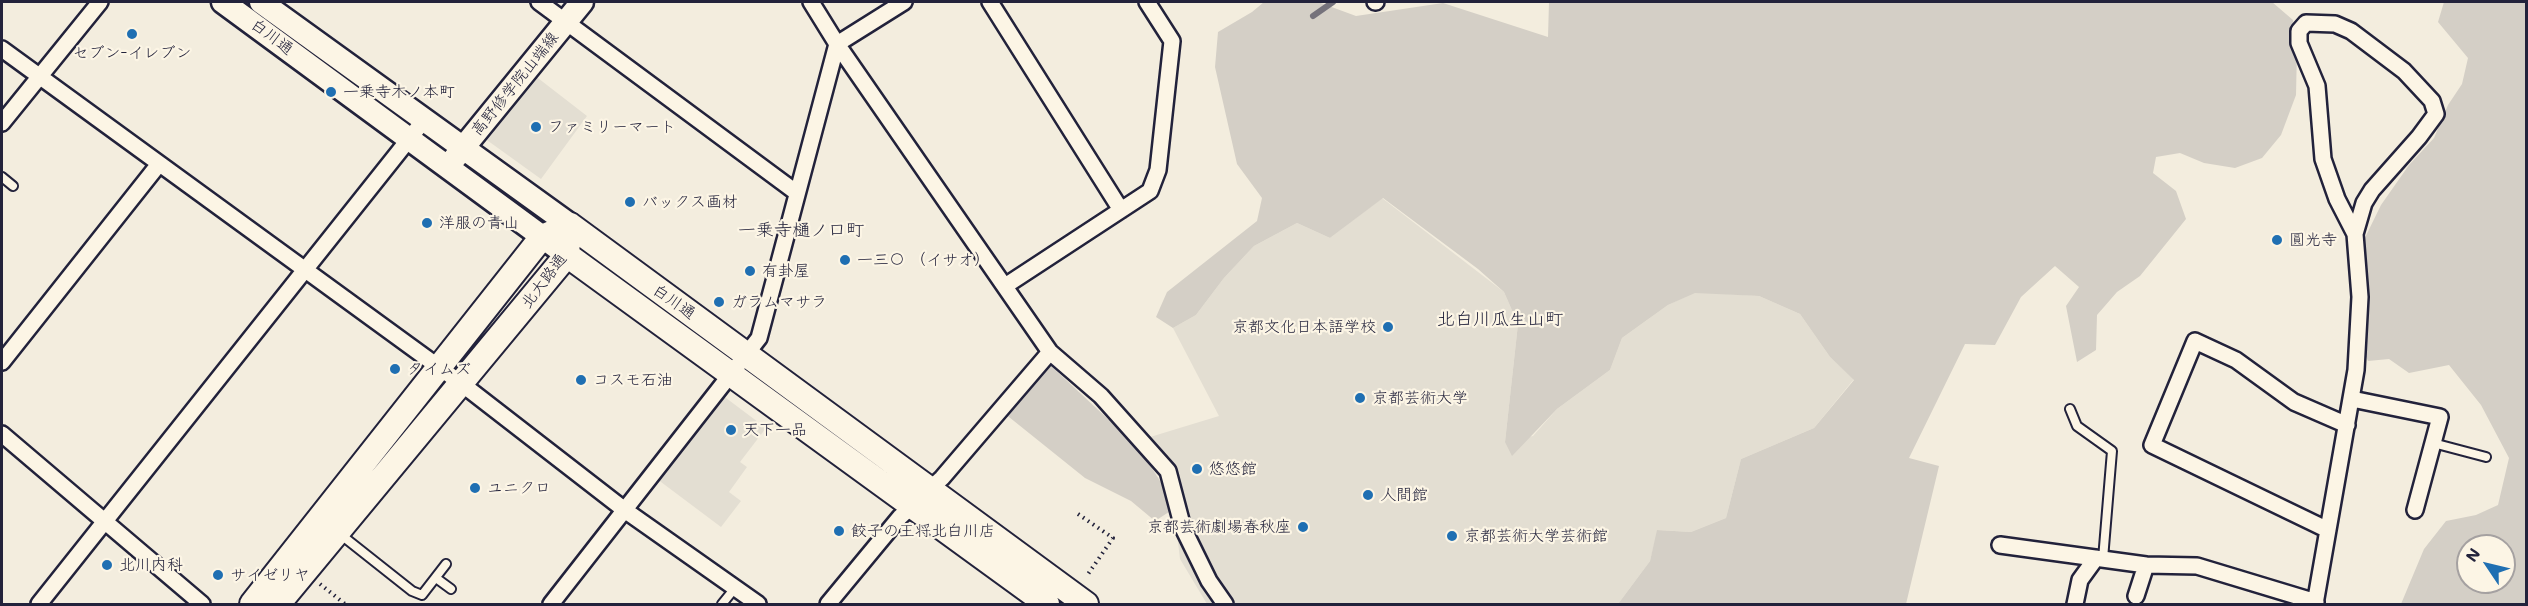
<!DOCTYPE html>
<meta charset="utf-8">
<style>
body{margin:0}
#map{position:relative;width:2528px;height:606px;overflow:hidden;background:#f3edde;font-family:Mali,sans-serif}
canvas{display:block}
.frame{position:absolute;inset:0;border:3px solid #22223b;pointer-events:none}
.north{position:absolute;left:2456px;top:534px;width:60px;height:60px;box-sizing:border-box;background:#fcf5e5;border:2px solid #a5a1a1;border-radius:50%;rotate:305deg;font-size:16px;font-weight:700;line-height:24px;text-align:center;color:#22223b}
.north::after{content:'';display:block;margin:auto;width:21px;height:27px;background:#1f6fb2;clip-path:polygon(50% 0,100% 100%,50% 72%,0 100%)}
</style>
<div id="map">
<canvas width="2528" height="606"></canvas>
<div class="frame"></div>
<div class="north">N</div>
</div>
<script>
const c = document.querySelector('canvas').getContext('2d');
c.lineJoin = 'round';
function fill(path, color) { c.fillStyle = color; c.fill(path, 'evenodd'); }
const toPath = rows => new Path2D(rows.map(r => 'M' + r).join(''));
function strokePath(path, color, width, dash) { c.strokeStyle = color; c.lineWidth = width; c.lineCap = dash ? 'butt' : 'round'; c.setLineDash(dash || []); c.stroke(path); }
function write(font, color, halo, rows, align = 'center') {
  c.font = font + ' Mali,"Klee One",sans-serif'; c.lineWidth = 4.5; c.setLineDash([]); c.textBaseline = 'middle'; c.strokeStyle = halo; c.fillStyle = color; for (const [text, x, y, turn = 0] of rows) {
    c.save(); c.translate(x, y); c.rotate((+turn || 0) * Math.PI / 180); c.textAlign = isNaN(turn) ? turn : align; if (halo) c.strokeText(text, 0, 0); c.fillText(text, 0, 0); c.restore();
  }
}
const built = toPath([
 [534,75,587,116,541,179,484,138],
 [1382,198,1504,292,1518,324,1505,442,1533,436,1557,409,1610,370,1622,338,1668,305,1695,292,1759,296,1800,314,1830,357,1854,379,1814,428,1741,459,1726,518,1691,532,1658,530,1650,561,1618,604,1207,604,1180,559,1173,501,1161,472,1137,441,1219,416,1173,328,1196,315,1224,278,1254,246,1297,223,1330,238],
 [722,395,766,428,740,462,747,467,729,492,741,501,721,527,657,479]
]);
const green = toPath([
 [1264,2,1318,2,1356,16,1443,3,1548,37,1549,2,2272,2,2293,20,2297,49,2296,95,2281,135,2262,158,2235,168,2204,163,2180,153,2156,157,2153,173,2176,191,2186,219,2140,276,2117,292,2097,315,2096,350,2077,362,2066,306,2079,287,2055,266,2021,297,1995,345,1965,344,1909,458,1939,466,1906,604,1908,604,1618,604,1650,561,1657,530,1691,532,1726,518,1741,459,1814,428,1854,380,1830,357,1800,314,1759,296,1695,293,1668,305,1622,338,1610,370,1557,409,1512,456,1505,442,1518,324,1504,292,1478,269,1383,198,1330,238,1297,223,1254,246,1224,278,1196,315,1173,328,1156,317,1167,292,1257,221,1262,198,1237,164,1215,67,1218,32,1252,12],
 [2444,2,2526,2,2526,604,2401,604,2424,549,2446,521,2476,515,2498,505,2509,458,2481,405,2449,365,2409,373,2389,359,2368,361,2360,344,2357,254,2381,205,2409,165,2434,138,2448,105,2462,84,2468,58,2438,22],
 [2468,546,2504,546,2504,582,2468,582],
 [1050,365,1139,448,1169,495,1172,510,1155,521,1131,501,1085,478,1004,413,1044,366]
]);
const stream = toPath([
 [1313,16,1333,2]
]);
const path = toPath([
 [1078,514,1113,538,1086,577],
 [320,584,345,604]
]);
const lane = toPath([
 [2,177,13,186],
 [2070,409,2077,426,2112,451,2103,559],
 [2433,443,2486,457],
 [340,534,412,591,422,595,446,564],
 [436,578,451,589],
 [722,604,735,588]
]);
const street = toPath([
 [539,2,797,193],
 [811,2,837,44,1050,352,1101,396,1168,471,1183,528,1209,581,1225,604],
 [990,2,1121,210],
 [1375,2,1376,2],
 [2,49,462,384,626,511,758,604],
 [2,123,100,2],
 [1005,286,1150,191,1158,170,1172,41,1147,2],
 [2,362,159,164],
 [2352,399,2440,417,2415,510],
 [2,434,202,604],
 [2328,530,2152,445,2195,341,2236,360,2294,402,2347,425],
 [2000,545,2146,565],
 [2136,596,2146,565,2197,566,2316,602],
 [39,604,425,119],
 [551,604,759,338,837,44,904,2],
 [828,604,900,517,942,478,1050,352],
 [2075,604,2080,580,2096,558],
 [2315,604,2356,370,2360,297,2355,234,2337,199,2323,159,2317,86,2299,43,2299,31,2306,23,2335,24,2351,31,2404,71,2432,101,2436,114,2419,137,2372,190,2364,203,2355,234]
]);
const secondary = toPath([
 [223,2,567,255],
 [261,2,570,225],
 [454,159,582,2]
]);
const primary = toPath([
 [570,225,1086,604],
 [567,255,1047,604],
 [252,604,542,237,570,225],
 [278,604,567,255,568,240]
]);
const markers = [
 [132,34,6,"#1f6fb2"],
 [331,92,6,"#1f6fb2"],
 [536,127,6,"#1f6fb2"],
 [630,202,6,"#1f6fb2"],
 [427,223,6,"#1f6fb2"],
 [2277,240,6,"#1f6fb2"],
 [845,260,6,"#1f6fb2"],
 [750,271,6,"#1f6fb2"],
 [719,302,6,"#1f6fb2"],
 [1388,327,6,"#1f6fb2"],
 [395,369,6,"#1f6fb2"],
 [581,380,6,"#1f6fb2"],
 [1360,398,6,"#1f6fb2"],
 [731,430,6,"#1f6fb2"],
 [1197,469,6,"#1f6fb2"],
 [475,488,6,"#1f6fb2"],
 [1368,495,6,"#1f6fb2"],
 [1303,527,6,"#1f6fb2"],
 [839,531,6,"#1f6fb2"],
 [1452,536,6,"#1f6fb2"],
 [107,565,6,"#1f6fb2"],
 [218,575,6,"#1f6fb2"]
];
const streetNames = [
 ["白川通",272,37,37],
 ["高野修学院山端線",515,84,-51],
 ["北大路通",544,281,-53],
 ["白川通",674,302,35]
];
const poiNames = [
 ["セブン-イレブン",132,53,"center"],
 ["一乗寺木ノ本町",343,92],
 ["ファミリーマート",548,127],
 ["バックス画材",642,202],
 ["洋服の青山",439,223],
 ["圓光寺",2289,240],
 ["一三〇 （イサオ）",857,260],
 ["有卦屋",762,271],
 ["ガラムマサラ",731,302],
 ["京都文化日本語学校",1376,327,"right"],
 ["タイムズ",407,369],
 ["コスモ石油",593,380],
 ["京都芸術大学",1372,398],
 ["天下一品",743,430],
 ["悠悠館",1209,469],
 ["ユニクロ",487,488],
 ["人間館",1380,495],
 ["京都芸術劇場春秋座",1291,527,"right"],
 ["餃子の王将北白川店",851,531],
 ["京都芸術大学芸術館",1464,536],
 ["北川内科",119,565],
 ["サイゼリヤ",230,575]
];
const neighbourhoodNames = [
 ["一乗寺樋ノ口町",801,230],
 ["北白川瓜生山町",1500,319]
];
fill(built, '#e3ded2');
fill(green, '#d4cfc6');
strokePath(stream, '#75727b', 6);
strokePath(lane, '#22223b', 12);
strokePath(street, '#22223b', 20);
strokePath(secondary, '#22223b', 27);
strokePath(primary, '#22223b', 28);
strokePath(path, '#22223b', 4, [1.5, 4.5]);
strokePath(lane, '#fcf5e5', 8);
strokePath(street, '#fcf5e5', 15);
strokePath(secondary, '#fcf5e5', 22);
strokePath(primary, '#fcf5e5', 24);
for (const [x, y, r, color] of markers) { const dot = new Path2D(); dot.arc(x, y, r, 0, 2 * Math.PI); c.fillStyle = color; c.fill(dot); strokePath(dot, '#fcf5e5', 2); }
write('16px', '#22223b', '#fcf5e5', streetNames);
write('16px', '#22223b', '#fcf5e5', poiNames, 'left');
write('18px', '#22223b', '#fcf5e5', neighbourhoodNames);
</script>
